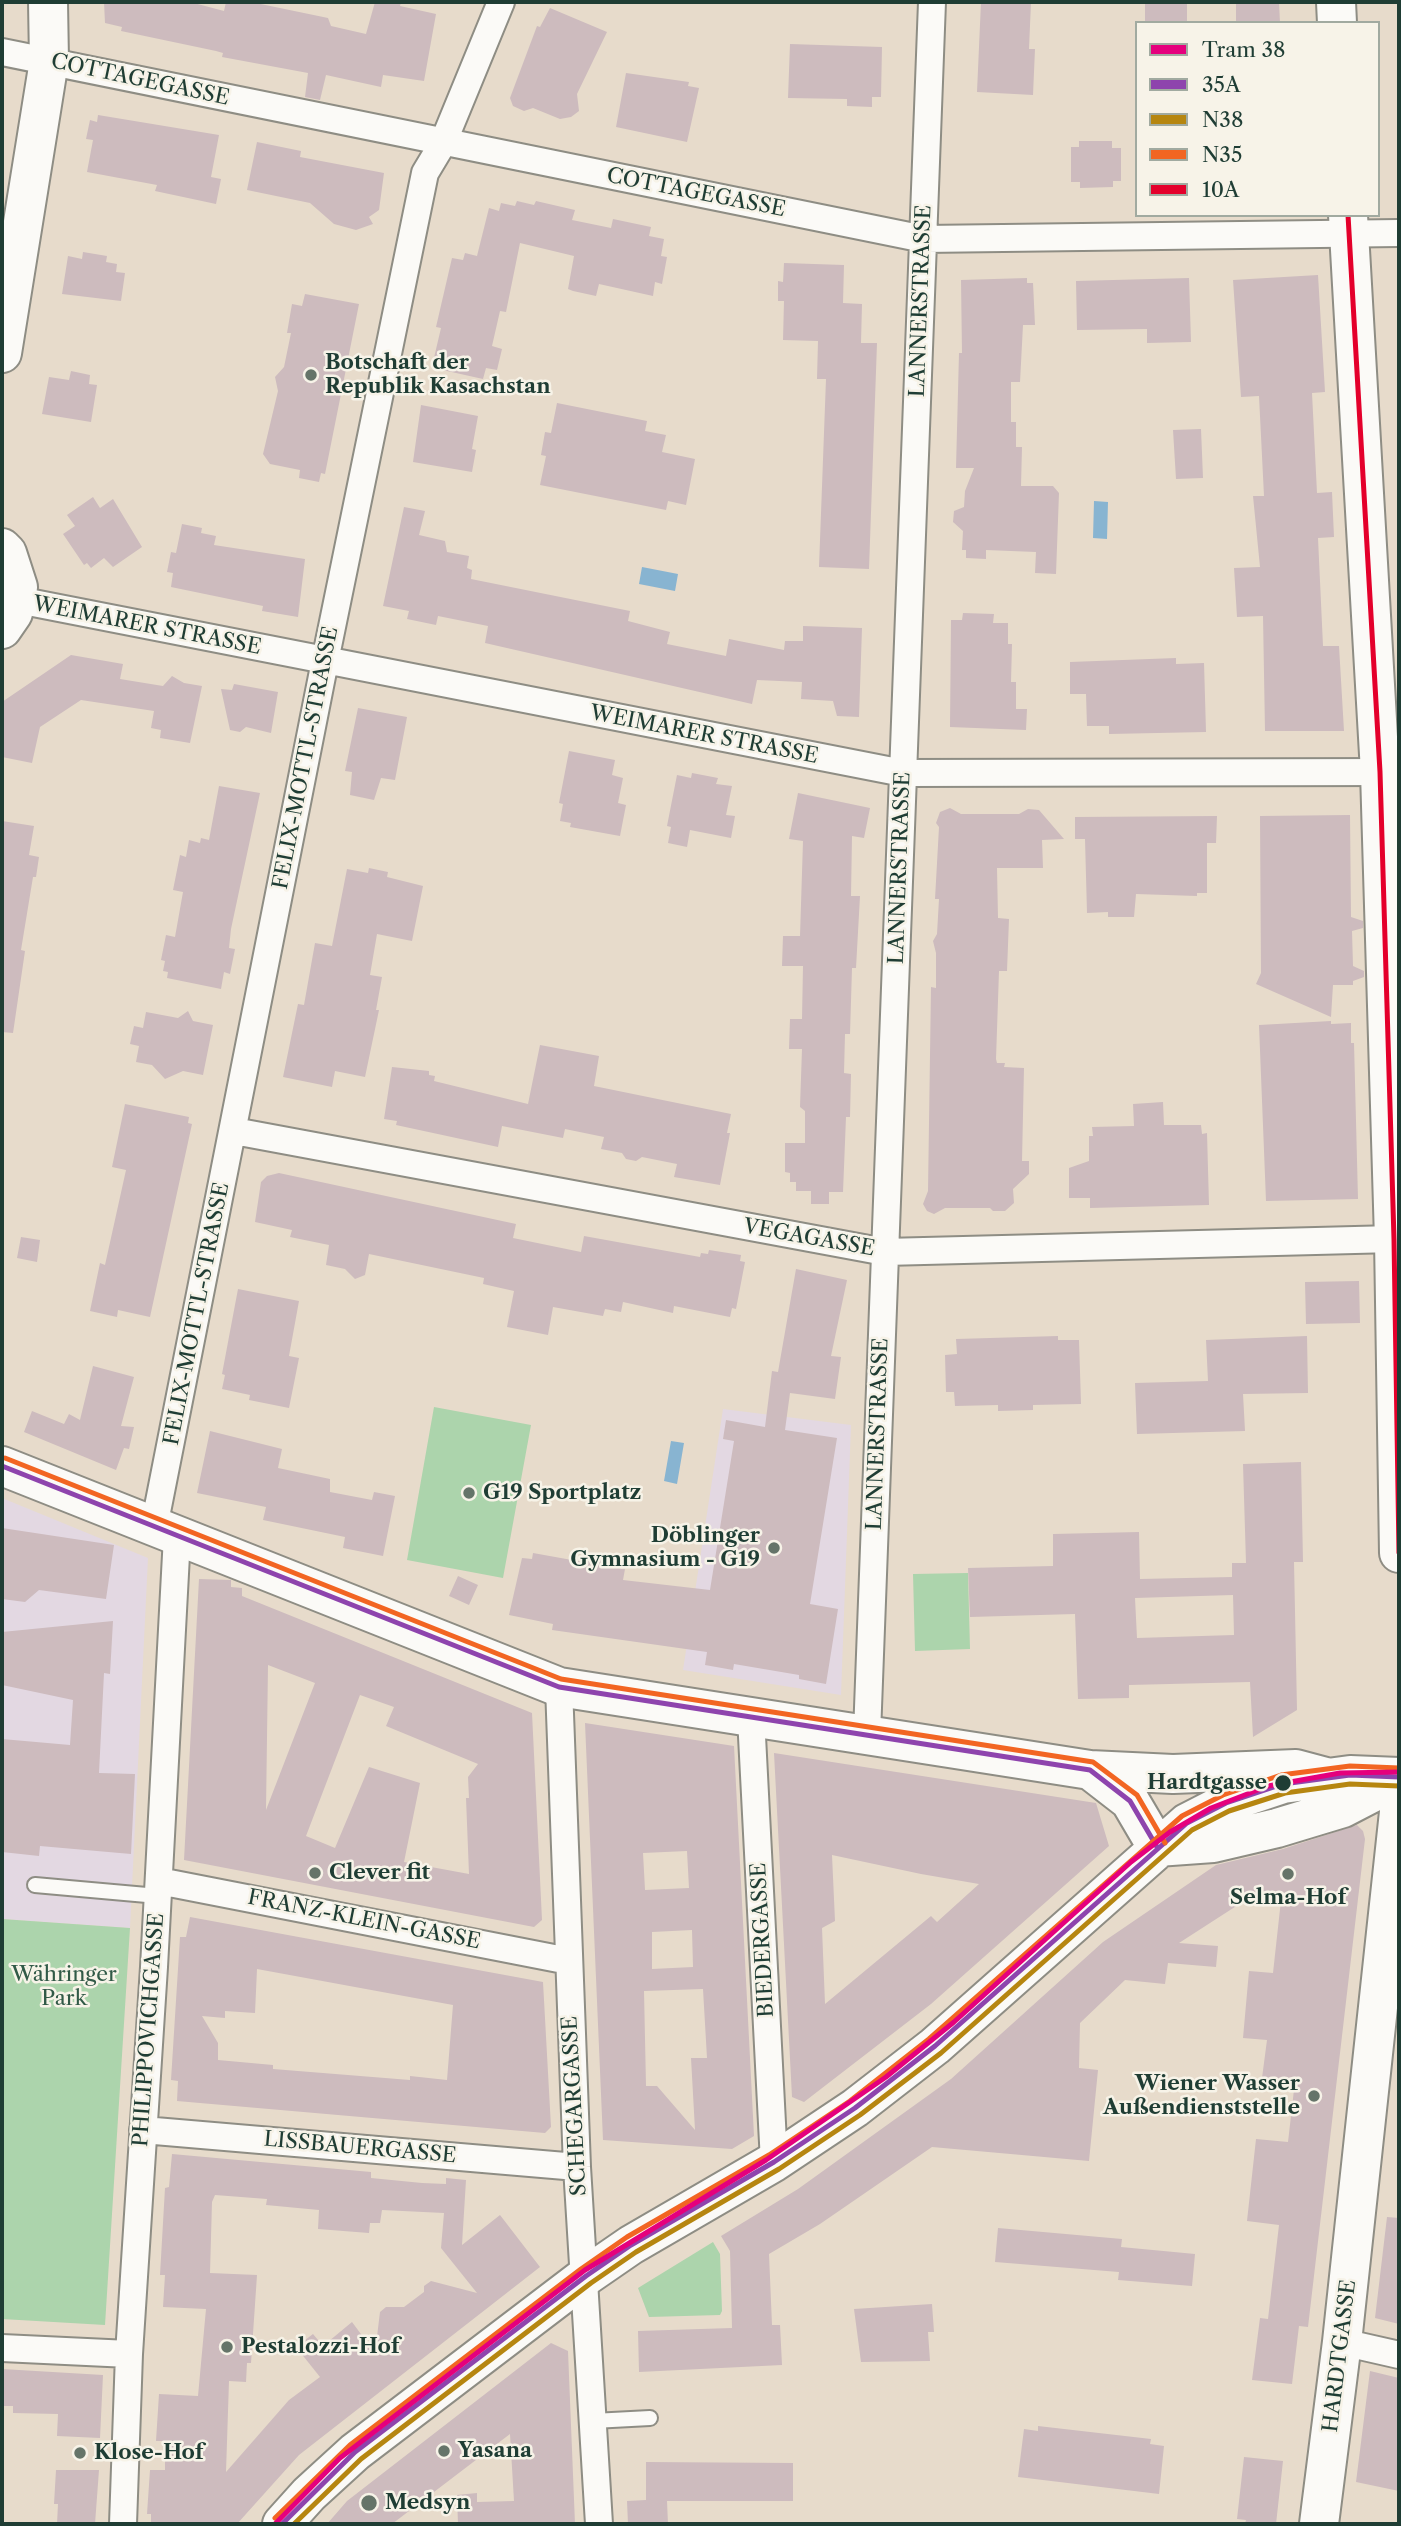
<!DOCTYPE html>
<meta charset="utf-8">
<style>
body{margin:0}
#map{position:relative;width:1401px;height:2526px;overflow:hidden;background:#e7dbcb;font-family:"Libre Caslon Text",serif}
canvas{display:block}
.frame{position:absolute;inset:0;border:4px solid #1f3d34;pointer-events:none}
.legend{position:absolute;left:1135px;top:21px;width:245px;height:196px;box-sizing:border-box;background:#f7f3e8;border:2px solid #a1aaa0;margin:0;padding:9px 12px;list-style:none;font-size:21px;color:#1f3d34}
.legend li{display:flex;align-items:center;gap:14px;height:35px}
.legend b{width:35px;border:2px solid #a1aaa0}
</style>
<div id="map">
<canvas width="1401" height="2526"></canvas>
<div class="frame"></div>
<ul class="legend">
<li><b style="height:9px;background:#e5007d"></b>Tram 38</li>
<li><b style="height:9px;background:#8e44ad"></b>35A</li>
<li><b style="height:9px;background:#b68610"></b>N38</li>
<li><b style="height:9px;background:#f26522"></b>N35</li>
<li><b style="height:9px;background:#e4002b"></b>10A</li>
</ul>
</div>
<script>
const c = document.querySelector('canvas').getContext('2d');
c.lineJoin = 'round';
function fill(path, color) { c.fillStyle = color; c.fill(path, 'evenodd'); }
const toPath = rows => new Path2D(rows.map(r => 'M' + r).join(''));
function strokePath(path, color, width, dash) { c.strokeStyle = color; c.lineWidth = width; c.lineCap = dash ? 'butt' : 'round'; c.setLineDash(dash || []); c.stroke(path); }
function write(font, color, halo, rows, align = 'center') {
  c.font = font + ' "Libre Caslon Text",serif'; c.lineWidth = 5; c.setLineDash([]); c.textBaseline = 'middle'; c.strokeStyle = halo; c.fillStyle = color; for (const [text, x, y, turn = 0] of rows) {
    c.save(); c.translate(x, y); c.rotate((+turn || 0) * Math.PI / 180); c.textAlign = isNaN(turn) ? turn : align; if (halo) c.strokeText(text, 0, 0); c.fillText(text, 0, 0); c.restore();
  }
}
const built = toPath([
 [723,1409,851,1425,841,1695,683,1670],
 [2,1498,148,1558,130,1928,2,1919]
]);
const green = toPath([
 [434,1407,531,1425,503,1578,407,1560],
 [968,1573,970,1649,915,1651,913,1574],
 [2,1919,130,1928,105,2325,2,2319],
 [713,2242,720,2254,722,2311,720,2315,649,2317,638,2288]
]);
const water = toPath([
 [1094,501,1108,502,1107,539,1093,538],
 [642,567,678,574,675,591,639,584],
 [671,1441,684,1443,677,1484,664,1481]
]);
const building = toPath([
 [104,2,190,2,224,11,226,2,251,2,328,18,331,26,366,34,375,2,401,2,400,6,436,14,424,81,383,75,381,87,326,75,320,100,305,97,308,73,222,57,223,53,216,51,121,31,122,27,105,23],
 [981,2,1031,2,1029,49,1035,49,1033,95,977,92],
 [1145,2,1187,2,1187,23,1145,23],
 [1236,2,1279,2,1280,23,1236,21],
 [550,8,607,32,577,94,579,111,571,117,560,119,533,108,524,111,513,106,510,98,537,26,540,27],
 [790,44,882,47,881,97,872,97,872,107,847,106,847,99,788,98],
 [626,73,689,82,688,86,699,88,687,142,616,127],
 [98,115,219,135,211,177,221,179,216,204,155,191,157,185,87,172,93,140,86,139,90,120,97,122],
 [1079,141,1112,141,1112,148,1121,148,1121,181,1113,181,1113,187,1080,188,1080,182,1071,182,1071,147,1079,147],
 [257,142,301,151,300,157,384,173,379,210,369,217,373,224,356,230,334,224,310,203,247,190],
 [517,201,534,205,536,201,575,210,572,220,611,228,613,219,651,227,649,236,664,239,661,256,667,257,662,284,655,282,653,296,599,284,596,296,573,291,568,289,574,256,520,243,506,312,500,311,492,346,502,349,497,370,486,368,483,379,438,369,440,364,433,362,441,328,436,327,452,258,463,260,465,253,477,256,489,208,499,211,501,203,515,206],
 [83,252,107,256,106,262,117,264,116,272,125,273,121,301,62,294,68,256,82,259],
 [784,263,844,265,843,303,862,304,861,343,877,343,869,569,819,567,826,379,817,379,818,341,783,340,784,301,778,301,778,281,783,282],
 [1318,275,1325,392,1312,393,1317,493,1332,492,1334,537,1318,538,1323,646,1339,646,1344,731,1265,731,1263,616,1237,617,1234,568,1260,567,1253,496,1264,496,1259,396,1241,397,1233,280],
 [1027,278,1027,283,1033,283,1035,325,1023,325,1020,382,1011,382,1011,422,1016,422,1016,447,1022,447,1021,486,1053,486,1059,493,1056,574,1035,573,1036,552,986,550,986,559,966,558,966,550,962,550,963,531,953,522,954,511,964,507,965,491,974,468,956,468,959,353,962,353,961,280],
 [1189,278,1191,342,1147,343,1147,329,1077,330,1076,281],
 [305,294,359,304,325,474,321,473,319,482,299,478,300,470,270,464,263,454,278,391,275,377,284,367,291,333,287,333,292,304,302,306],
 [71,371,90,375,89,384,97,385,91,422,42,414,49,377,69,380],
 [557,403,647,421,645,431,666,435,662,452,695,459,686,505,668,501,666,510,540,485,546,456,541,455,545,432,551,433],
 [421,405,478,416,472,449,476,450,472,472,413,462],
 [1201,429,1203,478,1176,479,1173,430],
 [93,497,100,508,113,499,142,547,113,567,104,558,91,568,87,563,84,565,63,534,75,526,67,515],
 [404,507,425,511,419,535,445,541,447,552,469,556,467,568,472,570,471,579,630,611,628,621,670,632,667,644,726,656,729,639,784,650,785,641,803,641,803,626,862,628,859,717,837,716,833,701,801,699,802,682,757,680,752,704,485,643,488,626,438,616,436,625,407,619,409,611,383,606],
 [182,524,202,528,201,533,216,536,214,545,305,559,298,617,262,611,263,606,171,587,173,573,167,572,171,552,176,553],
 [963,613,994,614,993,623,1008,623,1008,644,1012,644,1011,682,1016,682,1016,709,1027,709,1026,730,950,727,951,620,962,620],
 [71,655,123,664,120,679,163,686,172,676,184,683,202,686,190,743,160,738,161,730,151,728,154,711,81,700,40,727,32,763,2,757,2,702],
 [1176,658,1176,664,1204,663,1206,732,1109,734,1109,726,1087,726,1086,694,1070,694,1070,662],
 [234,684,278,692,271,733,246,727,240,732,230,730,221,689,232,690],
 [358,708,407,717,395,780,381,778,374,800,350,795,352,772,345,771],
 [569,751,615,760,612,775,623,778,618,803,626,805,620,836,570,827,571,823,560,821,563,804,559,803],
 [692,773,718,778,716,784,732,786,726,815,735,816,731,838,690,830,687,847,668,843,671,827,667,826,677,775,691,778],
 [219,786,260,793,231,929,229,948,235,949,230,974,224,972,221,989,167,978,168,972,163,971,165,961,161,960,166,935,175,937,183,892,173,890,180,855,186,857,189,840,200,843,201,838,209,840],
 [798,793,870,808,864,838,852,836,851,896,860,896,856,968,852,968,850,1034,845,1034,844,1073,851,1074,850,1117,846,1117,843,1192,829,1192,829,1204,811,1204,811,1191,796,1191,796,1182,790,1182,790,1173,785,1172,785,1143,805,1143,805,1111,800,1107,802,1049,789,1049,790,1019,802,1019,803,966,782,966,783,936,800,936,803,841,789,839],
 [950,808,961,814,1019,814,1028,809,1039,810,1064,839,1042,840,1043,868,997,868,998,918,1009,919,1007,971,999,971,996,1059,997,1063,1005,1063,1004,1067,1024,1068,1022,1161,1029,1161,1029,1174,1013,1189,1014,1203,1005,1211,993,1211,990,1208,945,1208,934,1214,927,1211,923,1204,928,1191,931,987,936,988,936,953,933,941,937,934,939,899,935,899,939,827,936,823,940,812],
 [1350,815,1351,917,1363,921,1363,928,1352,931,1353,966,1364,971,1364,977,1353,981,1353,985,1333,985,1331,1017,1256,984,1261,973,1260,816],
 [1217,816,1216,843,1207,843,1207,893,1197,893,1197,896,1136,894,1134,917,1108,917,1108,912,1087,913,1085,839,1075,839,1075,817],
 [2,821,34,826,29,855,39,857,36,877,33,877,21,950,25,951,13,1033,2,1032],
 [369,868,388,872,387,877,423,886,412,941,377,934,370,975,382,977,376,1010,379,1010,365,1077,335,1071,332,1087,283,1077,298,1004,304,1005,315,943,332,946,347,869,368,873],
 [188,1011,193,1021,213,1025,203,1075,183,1071,165,1079,152,1065,136,1062,139,1046,130,1044,134,1026,143,1028,146,1012,178,1018],
 [1331,1021,1331,1024,1351,1023,1351,1043,1354,1043,1358,1199,1266,1201,1259,1025],
 [540,1045,599,1056,594,1086,731,1114,727,1133,730,1133,720,1185,674,1177,677,1164,642,1157,636,1161,626,1159,622,1153,601,1149,604,1137,565,1129,563,1138,502,1126,498,1147,396,1125,397,1121,384,1119,392,1067,429,1071,429,1075,435,1076,434,1081,528,1104],
 [1163,1102,1164,1125,1201,1125,1202,1134,1207,1133,1209,1205,1090,1208,1090,1198,1069,1198,1069,1168,1089,1161,1089,1136,1093,1136,1092,1127,1134,1126,1133,1104],
 [125,1104,189,1117,188,1123,192,1124,150,1317,118,1310,117,1317,90,1311,100,1263,105,1265,126,1170,112,1167],
 [279,1173,516,1224,513,1238,581,1252,584,1236,700,1257,701,1253,708,1254,709,1250,741,1255,740,1261,745,1262,736,1309,732,1308,730,1317,674,1306,673,1313,623,1302,621,1312,605,1309,603,1316,553,1307,548,1335,507,1327,514,1291,483,1284,484,1278,369,1254,365,1275,355,1279,345,1269,326,1265,329,1245,290,1237,292,1230,255,1222,261,1182,267,1176],
 [21,1237,40,1240,37,1262,17,1258],
 [796,1269,847,1280,831,1356,841,1357,835,1399,790,1393,785,1430,837,1438,810,1604,838,1609,826,1684,799,1679,799,1675,734,1664,733,1670,705,1665,707,1652,552,1630,553,1624,509,1615,522,1558,532,1559,533,1553,583,1562,584,1554,607,1558,605,1566,625,1569,623,1580,710,1590,734,1441,723,1439,726,1420,765,1427,772,1371,778,1372],
 [1359,1281,1360,1323,1306,1324,1305,1282],
 [238,1289,299,1301,289,1356,299,1358,289,1408,249,1400,250,1395,222,1389,225,1375,222,1374],
 [1058,1336,1058,1340,1079,1340,1081,1404,1033,1405,1033,1410,998,1411,998,1405,955,1406,954,1392,946,1392,945,1355,957,1354,956,1339],
 [1307,1336,1308,1393,1243,1394,1245,1431,1137,1434,1135,1383,1208,1381,1206,1340],
 [93,1366,134,1377,121,1426,134,1427,129,1449,124,1448,116,1470,24,1432,32,1411,64,1424,69,1414,80,1420],
 [210,1431,282,1449,278,1468,330,1479,330,1492,372,1500,374,1492,395,1496,383,1556,343,1548,345,1537,263,1520,266,1507,197,1493],
 [1301,1462,1303,1562,1294,1562,1297,1710,1253,1737,1250,1682,1129,1685,1129,1698,1078,1699,1075,1614,970,1617,968,1568,1053,1566,1053,1534,1139,1532,1140,1579,1232,1577,1232,1563,1246,1563,1243,1464],
 [1233,1595,1234,1635,1137,1638,1135,1598],
 [2,1528,114,1545,106,1599,39,1590,25,1602,2,1599],
 [458,1576,478,1585,469,1605,449,1596],
 [199,1579,231,1580,231,1587,242,1588,242,1596,532,1713,542,1920,534,1927,184,1860],
 [268,1665,315,1683,266,1810],
 [360,1695,394,1707,386,1726,478,1764,468,1777,469,1798,466,1798,469,1874,404,1862,420,1783,369,1767,335,1848,306,1836],
 [113,1621,110,1674,104,1673,99,1773,135,1774,131,1854,40,1846,39,1856,2,1852,2,1739,70,1745,73,1700,2,1685,2,1632],
 [585,1723,734,1746,754,2136,732,2149,603,2140],
 [687,1851,689,1888,645,1890,643,1853],
 [692,1930,693,1967,652,1969,652,1932],
 [703,1989,707,2058,691,2058,695,2130,657,2086,646,2086,644,1991],
 [774,1753,1096,1803,1109,1846,931,2004,804,2102,792,2097],
 [832,1855,921,1874,979,1884,937,1922,931,1916,825,2004,822,1928,835,1921],
 [1357,1825,1363,1831,1365,1839,1308,2327,1299,2326,1292,2384,1252,2380,1260,2318,1268,2319,1279,2225,1247,2221,1256,2139,1288,2142,1295,2081,1262,2078,1267,2040,1243,2038,1249,1971,1273,1973,1282,1891,1241,1903,1179,1943,1218,1946,1216,1967,1168,1963,1165,1984,1125,1980,1080,2023,1079,2068,1098,2070,1089,2161,932,2147,820,2224,769,2254,772,2325,780,2325,782,2365,639,2372,638,2331,732,2328,730,2251,721,2236,798,2189,951,2079,1103,1942,1216,1865,1283,1849],
 [190,1917,543,1982,551,2127,545,2133,177,2101,178,2081,171,2080,180,1937,186,1937],
 [257,1969,453,2005,447,2080,410,2076,410,2080,273,2069,273,2065,218,2060,218,2043,202,2016,225,2018,225,2011,255,2013],
 [172,2154,371,2172,371,2178,422,2183,446,2184,446,2178,466,2180,462,2245,500,2215,540,2267,299,2455,237,2524,151,2524,151,2514,147,2514,150,2470,165,2470,165,2441,156,2441,159,2394,198,2396,206,2309,163,2307,165,2275,160,2275,165,2188,169,2187],
 [215,2195,267,2199,266,2205,319,2210,318,2229,369,2233,370,2223,380,2223,382,2210,444,2213,441,2248,477,2293,431,2281,424,2286,424,2292,404,2307,386,2307,380,2312,375,2353,352,2322,323,2346,313,2334,296,2347,320,2377,289,2400,226,2472,229,2381,246,2382,247,2363,251,2363,257,2275,210,2273,212,2202],
 [1387,2217,1399,2218,1399,2324,1375,2318],
 [998,2228,1122,2239,1121,2247,1195,2254,1192,2286,1118,2280,1119,2272,995,2262],
 [932,2304,934,2332,928,2332,930,2361,861,2362,854,2309],
 [551,2343,568,2351,575,2524,458,2524,457,2495,477,2493,477,2502,514,2501,510,2434,392,2524,327,2524,347,2501],
 [2,2369,103,2375,100,2438,57,2436,58,2414,13,2413,13,2406,2,2406],
 [1370,2371,1399,2378,1399,2491,1356,2482],
 [1038,2426,1151,2439,1150,2444,1164,2446,1159,2494,1018,2477,1024,2429,1038,2431],
 [1244,2457,1283,2461,1276,2524,1245,2524,1246,2520,1237,2519],
 [646,2462,793,2463,793,2501,667,2501,668,2524,628,2524,627,2501,646,2500],
 [56,2470,99,2470,95,2524,57,2524,58,2504,54,2504]
]);
const lane = toPath([
 [35,1885,158,1896],
 [593,2421,650,2418]
]);
const street = toPath([
 [2,52,924,239,1399,233],
 [18,600,903,773,1395,772],
 [234,1131,885,1252,1394,1239],
 [154,1527,325,661,425,173,443,143,501,2],
 [559,1687,577,2167,599,2524],
 [751,1717,774,2162],
 [867,1734,932,2],
 [159,1881,569,1961],
 [143,2130,577,2167],
 [1342,2342,1399,2355],
 [2,2348,129,2354],
 [123,2524,129,2354,154,1967,177,1536]
]);
const secondary = toPath([
 [1336,2,1337,23],
 [1348,215,1380,772,1394,1239,1399,1553],
 [2,353,49,61,48,2],
 [2,548,7,553,18,587,13,613,2,629],
 [2,1466,559,1687,1090,1770,1173,1774,1296,1769,1326,1777],
 [1090,1770,1130,1801,1157,1847],
 [1157,1847,1213,1843,1277,1828,1343,1808,1399,1779],
 [282,2524,309,2494,355,2452,586,2276,631,2245,774,2162,855,2108,935,2046,1187,1823,1226,1803,1283,1784,1350,1775,1399,1777],
 [1319,2524,1342,2342,1399,1812]
]);
const bus1 = toPath([
 [2,1466,559,1687,1090,1770,1130,1801,1157,1847],
 [282,2524,355,2452,586,2276,631,2245,774,2162,855,2108,935,2046,1187,1823,1226,1803,1283,1784,1350,1775,1399,1777]
]);
const bus2 = toPath([
 [294,2524,361,2459,591,2283,636,2252,779,2169,860,2115,941,2053,1192,1830,1229,1811,1285,1793,1350,1784,1399,1786]
]);
const bus3 = toPath([
 [5,1458,561,1679,1093,1762,1137,1795,1165,1843],
 [275,2518,350,2445,581,2269,627,2237,769,2155,850,2101,929,2039,1182,1816,1223,1795,1281,1775,1350,1766,1399,1768]
]);
const bus4 = toPath([
 [1348,215,1380,772,1394,1239,1399,1553]
]);
const tram1 = toPath([
 [275,2524,340,2458,585,2270,766,2160,886,2077,954,2022,1131,1862,1170,1832,1211,1808,1268,1786,1340,1773,1399,1772]
]);
const markers = [
 [311,375,7,"#657469"],
 [469,1493,7,"#657469"],
 [774,1548,7,"#657469"],
 [1283,1783,9,"#1f3d34"],
 [315,1873,7,"#657469"],
 [1288,1874,7,"#657469"],
 [1314,2096,7,"#657469"],
 [227,2347,7,"#657469"],
 [444,2451,7,"#657469"],
 [80,2453,7,"#657469"],
 [369,2503,9,"#657469"]
];
const streetNames = [
 ["COTTAGEGASSE",140,80,12],
 ["COTTAGEGASSE",696,193,11],
 ["LANNERSTRASSE",921,301,-88],
 ["WEIMARER STRASSE",147,626,11],
 ["WEIMARER STRASSE",704,735,11],
 ["FELIX-MOTTL-STRASSE",306,758,-79],
 ["LANNERSTRASSE",900,868,-88],
 ["VEGAGASSE",809,1238,10],
 ["FELIX-MOTTL-STRASSE",197,1314,-79],
 ["LANNERSTRASSE",878,1434,-88],
 ["FRANZ-KLEIN-GASSE",364,1920,11],
 ["BIEDERGASSE",763,1940,-93],
 ["PHILIPPOVICHGASSE",149,2030,-86],
 ["SCHEGARGASSE",575,2106,-93],
 ["LISSBAUERGASSE",360,2148,5],
 ["HARDTGASSE",1340,2356,-83]
];
const poiNames = [
 ["Botschaft der",325,363],
 ["Republik Kasachstan",325,387],
 ["G19 Sportplatz",483,1493],
 ["Döblinger",760,1536,"right"],
 ["Gymnasium - G19",760,1560,"right"],
 ["Clever fit",329,1873],
 ["Selma-Hof",1288,1898,"center"],
 ["Wiener Wasser",1300,2084,"right"],
 ["Außendienststelle",1300,2108,"right"],
 ["Pestalozzi-Hof",241,2347],
 ["Yasana",458,2451],
 ["Klose-Hof",94,2453],
 ["Medsyn",385,2503]
];
const stopNames = [
 ["Hardtgasse",1267,1783]
];
const parkNames = [
 ["Währinger",64,1975],
 ["Park",64,1999]
];
fill(built, '#e3d8e2');
fill(green, '#acd4ac');
fill(water, '#88b4d1');
fill(building, '#cdbbbe');
strokePath(lane, '#8e8d84', 18);
strokePath(street, '#8e8d84', 30);
strokePath(secondary, '#8e8d84', 42);
strokePath(lane, '#fbfaf7', 14);
strokePath(street, '#fbfaf7', 26);
strokePath(secondary, '#fbfaf7', 38);
strokePath(bus1, '#8e44ad', 5);
strokePath(bus2, '#b68610', 5);
strokePath(bus3, '#f26522', 5);
strokePath(bus4, '#e4002b', 5);
strokePath(tram1, '#e5007d', 5);
for (const [x, y, r, color] of markers) { const dot = new Path2D(); dot.arc(x, y, r, 0, 2 * Math.PI); c.fillStyle = color; c.fill(dot); strokePath(dot, '#f7f3e8', 2.5); }
write('21px', '#1f3d34', '#f7f3e8', streetNames);
write('bold 21px', '#1f3d34', '#f7f3e8', poiNames, 'left');
write('bold 21px', '#1f3d34', '#f7f3e8', stopNames, 'right');
write('21px', '#315a47', '#f7f3e8', parkNames);
</script>
